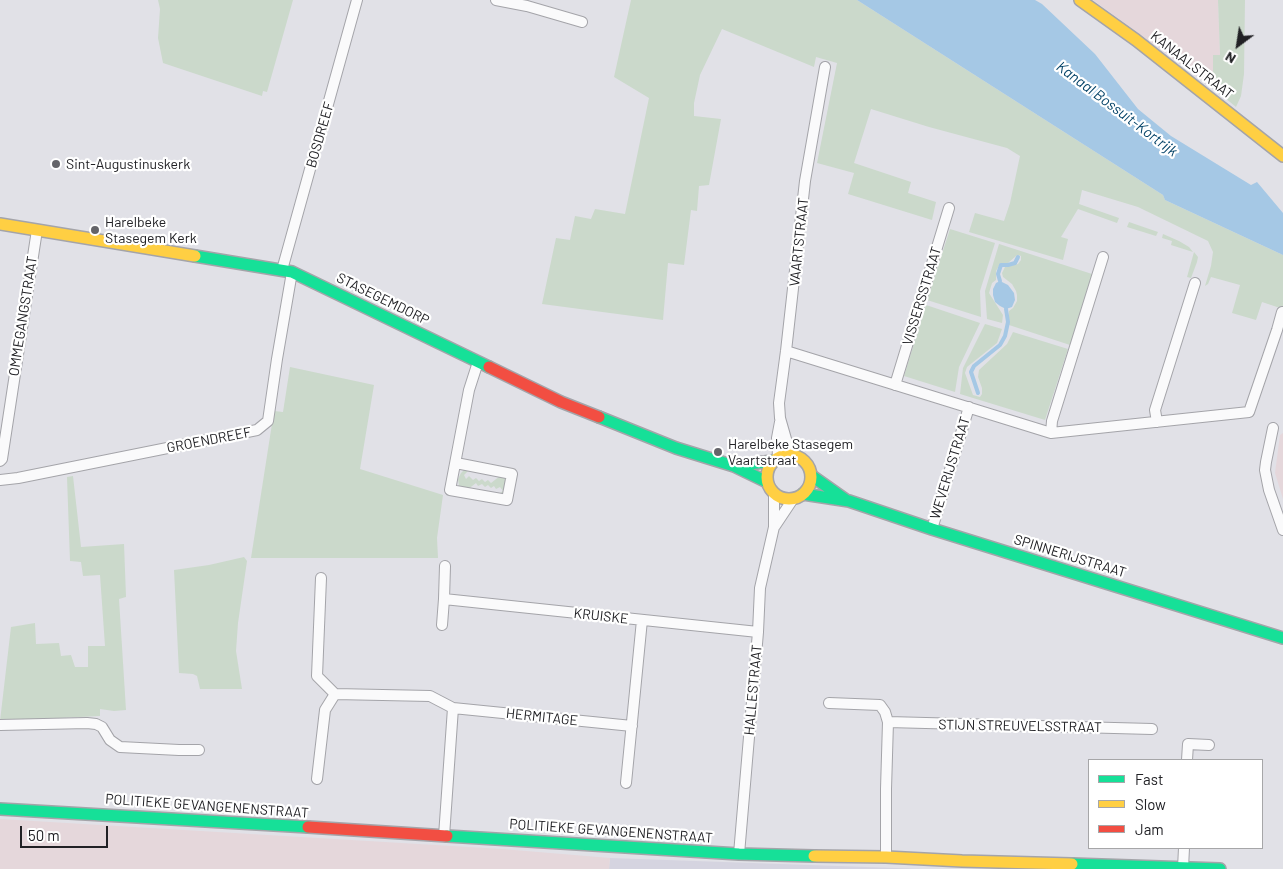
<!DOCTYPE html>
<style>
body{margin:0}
#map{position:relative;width:1283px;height:869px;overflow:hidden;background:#e1e1e7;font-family:Barlow,sans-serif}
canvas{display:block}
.legend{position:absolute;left:1088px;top:759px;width:175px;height:90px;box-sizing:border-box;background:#fff;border:1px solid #a6a6a8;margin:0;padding:6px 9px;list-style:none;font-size:15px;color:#212125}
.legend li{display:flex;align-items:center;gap:10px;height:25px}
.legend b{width:25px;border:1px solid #a6a6a8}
.north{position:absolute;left:1213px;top:20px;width:50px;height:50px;-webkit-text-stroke:4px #fff;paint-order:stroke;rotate:211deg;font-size:14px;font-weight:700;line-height:20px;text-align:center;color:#212125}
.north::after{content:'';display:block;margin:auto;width:18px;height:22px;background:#212125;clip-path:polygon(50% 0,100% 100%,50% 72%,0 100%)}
.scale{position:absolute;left:20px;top:826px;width:88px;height:22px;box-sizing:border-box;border:2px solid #212125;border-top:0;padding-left:6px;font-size:15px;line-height:18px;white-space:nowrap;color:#212125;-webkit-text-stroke:4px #fff;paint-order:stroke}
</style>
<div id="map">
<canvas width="1283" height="869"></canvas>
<ul class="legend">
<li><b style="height:6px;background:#16e098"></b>Fast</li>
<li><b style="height:6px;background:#ffcf43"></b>Slow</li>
<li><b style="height:6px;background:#f24e42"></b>Jam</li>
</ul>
<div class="north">N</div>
<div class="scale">50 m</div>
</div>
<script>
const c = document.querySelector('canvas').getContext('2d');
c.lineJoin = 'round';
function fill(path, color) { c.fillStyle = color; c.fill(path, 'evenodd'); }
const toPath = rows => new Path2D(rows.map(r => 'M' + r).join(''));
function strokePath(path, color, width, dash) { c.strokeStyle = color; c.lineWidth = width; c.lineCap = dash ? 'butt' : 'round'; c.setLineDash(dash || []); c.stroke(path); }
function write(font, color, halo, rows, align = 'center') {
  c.font = font + ' Barlow,sans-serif'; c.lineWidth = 4.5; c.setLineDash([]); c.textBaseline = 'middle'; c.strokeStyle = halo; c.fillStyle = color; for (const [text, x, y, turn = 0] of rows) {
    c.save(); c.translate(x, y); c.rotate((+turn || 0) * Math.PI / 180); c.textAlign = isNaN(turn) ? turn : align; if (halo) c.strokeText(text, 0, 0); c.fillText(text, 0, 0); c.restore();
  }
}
const built = toPath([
 [610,858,923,869,609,869]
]);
const industrial = toPath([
 [1093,0,1218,0,1220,55,1213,55,1213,88],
 [1283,433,1283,499,1275,473,1280,435],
 [0,819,502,849,610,858,609,869,0,869]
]);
const green = toPath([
 [158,0,293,0,267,92,263,91,262,96,163,63,158,38,160,9],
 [631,0,857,0,1163,195,1165,200,1283,255,1283,309,1262,302,1256,320,1232,313,1240,285,1211,277,1208,284,1205,286,1211,266,1213,252,1208,241,1138,207,1082,190,1079,204,1119,218,1117,223,1078,209,1061,237,1068,239,1063,260,969,232,975,213,1004,221,1010,203,1020,156,1007,148,929,127,871,109,854,163,911,182,908,193,936,202,932,220,848,194,854,173,817,163,837,63,816,57,814,67,722,29,700,75,694,103,694,116,721,119,709,185,699,186,697,211,691,210,684,265,668,263,663,320,542,304,556,238,570,240,575,216,591,219,595,209,625,214,649,98,614,77],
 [1218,0,1245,0,1244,74,1241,96,1236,107,1213,88,1213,55,1220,55],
 [1129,222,1158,232,1156,236,1127,227],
 [950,229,995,243,980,291,981,317,927,300],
 [1163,234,1179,241,1189,247,1193,252,1171,245,1172,241,1162,238],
 [999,244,1092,274,1070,345,1009,325,1009,311,1013,308,1017,301,1017,295,1016,291,1012,284,1003,277,1002,273,1005,267,1018,264,1021,260,1021,256,1018,255,1016,256,1008,263,1001,263,999,266,996,271,996,280,992,283,989,293,1003,315,1002,323,987,319,985,291],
 [1194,252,1198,257,1197,262,1191,278,1187,277],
 [926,305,980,323,959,367,955,392,904,376],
 [985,324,1002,329,997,343,967,367,965,373,973,395,980,397,982,394,982,388,978,377,979,370,1007,344,1013,332,1068,349,1045,420,960,394,963,368],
 [290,367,374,385,360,469,443,495,437,538,438,558,251,558,274,411,283,412],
 [464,470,469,470,464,475,466,479,469,476,473,480,476,478,479,481,482,479,485,482,488,480,491,483,500,476,508,479,507,494,497,495,503,491,500,487,496,489,494,486,491,488,488,485,485,487,482,484,478,486,476,483,467,490,460,487,459,486,458,479,461,473],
 [73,476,81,547,124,544,126,597,119,599,126,710,114,711,100,709,100,716,0,721,11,627,35,623,36,644,59,643,61,656,71,655,75,667,88,667,88,646,105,646,100,575,83,576,81,562,70,561,67,477],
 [244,557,247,561,238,623,236,651,242,689,200,689,197,676,193,674,179,673,174,570,209,565]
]);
const water = toPath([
 [857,0,1035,0,1042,4,1095,54,1138,109,1171,136,1251,185,1257,182,1283,213,1283,255,1165,200,1163,195],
 [1000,281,1008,285,1014,293,1015,300,1012,307,1006,309,1000,306,995,302,993,295,993,289,996,283]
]);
const stream = toPath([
 [1000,281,998,274,1001,265,1008,265,1015,263,1018,257],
 [978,393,971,372,974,366,1000,345,1005,336,1008,322,1006,309]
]);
const street = toPath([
 [496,0,527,6,582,22],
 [282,270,357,0],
 [786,351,1051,433,1249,412,1277,330,1282,312],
 [895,385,949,208],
 [1157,422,1155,410,1195,283],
 [1273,428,1266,462,1265,470,1269,490,1283,530],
 [1051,433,1052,421,1103,257],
 [793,454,786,439,780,418,779,403,786,351,805,181,825,67],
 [778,457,777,438,780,422],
 [0,461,2,459,37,230],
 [456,463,512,474,507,500,450,490,469,390,478,362],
 [0,480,18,478,257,430,268,421,277,359,292,272],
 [775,526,793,499],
 [932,529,969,407],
 [321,578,317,676,335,694,430,696,453,708,632,726],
 [444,599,758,632],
 [442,625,444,599,445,566],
 [829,703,880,705,885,712,888,722,886,789,886,857],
 [888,722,1152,729],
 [0,725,87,723,96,724,102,727,110,740,120,747,179,750,199,750],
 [1187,760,1188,744,1209,745],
 [317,779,325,710,335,694],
 [626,783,642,620],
 [444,836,453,708],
 [739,854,758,632,760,588,774,527,774,494],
 [1183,868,1184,848]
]);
const fast = toPath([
 [195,256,292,272,489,367],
 [599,417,676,448,734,466,767,482],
 [734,466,772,461],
 [812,476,846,500],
 [803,494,849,501,932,529,1283,638],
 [0,809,308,827],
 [447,836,739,854,814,856],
 [1072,864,1220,869]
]);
const slow = toPath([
 [1080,0,1136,40,1283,156],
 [0,224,195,256],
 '767 477a22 22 0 1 1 44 0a22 22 0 1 1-44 0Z',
 [814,856,886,857,962,861,1072,864]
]);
const jam = toPath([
 [489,367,561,402,599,417],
 [308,827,447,836]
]);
const markers = [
 [56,164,5,"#646469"],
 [95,230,5,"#646469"],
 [718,452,5,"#646469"]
];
const streetNames = [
 ["KANAALSTRAAT",1192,65,38],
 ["BOSDREEF",320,135,-74],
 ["VAARTSTRAAT",799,242,-84],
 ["VISSERSSTRAAT",922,296,-73],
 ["STASEGEMDORP",383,299,26],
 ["OMMEGANGSTRAAT",23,316,-81],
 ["GROENDREEF",209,440,-11],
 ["WEVERIJSTRAAT",950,468,-73],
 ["SPINNERIJSTRAAT",1070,556,17],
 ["KRUISKE",601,616,6],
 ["HALLESTRAAT",753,690,-85],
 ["HERMITAGE",542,717,6],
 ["STIJN STREUVELSSTRAAT",1020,726,1],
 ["POLITIEKE GEVANGENENSTRAAT",207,806,4],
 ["POLITIEKE GEVANGENENSTRAAT",611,831,4]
];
const poiNames = [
 ["Sint-Augustinuskerk",66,164],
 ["Harelbeke",105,222],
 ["Stasegem Kerk",105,238],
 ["Harelbeke Stasegem",728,444],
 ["Vaartstraat",728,460]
];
const waterNames = [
 ["Kanaal Bossuit-Kortrijk",1117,109,37]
];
fill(built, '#d5d4e0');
fill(industrial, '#e5d7db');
fill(green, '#cbd9cb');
fill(water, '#a5c8e5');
strokePath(stream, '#a5c8e5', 4);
strokePath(street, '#a4a4a9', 12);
strokePath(fast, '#a4a4a9', 14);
strokePath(slow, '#a4a4a9', 14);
strokePath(jam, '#a4a4a9', 14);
strokePath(street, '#fafafb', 10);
strokePath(fast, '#16e098', 11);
strokePath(slow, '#ffcf43', 11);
strokePath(jam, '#f24e42', 11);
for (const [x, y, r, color] of markers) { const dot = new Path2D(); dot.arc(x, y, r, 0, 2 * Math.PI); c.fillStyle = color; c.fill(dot); strokePath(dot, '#fff', 2); }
write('14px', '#212125', '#fff', streetNames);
write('14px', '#212125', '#fff', poiNames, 'left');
write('italic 15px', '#034267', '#fff', waterNames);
</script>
